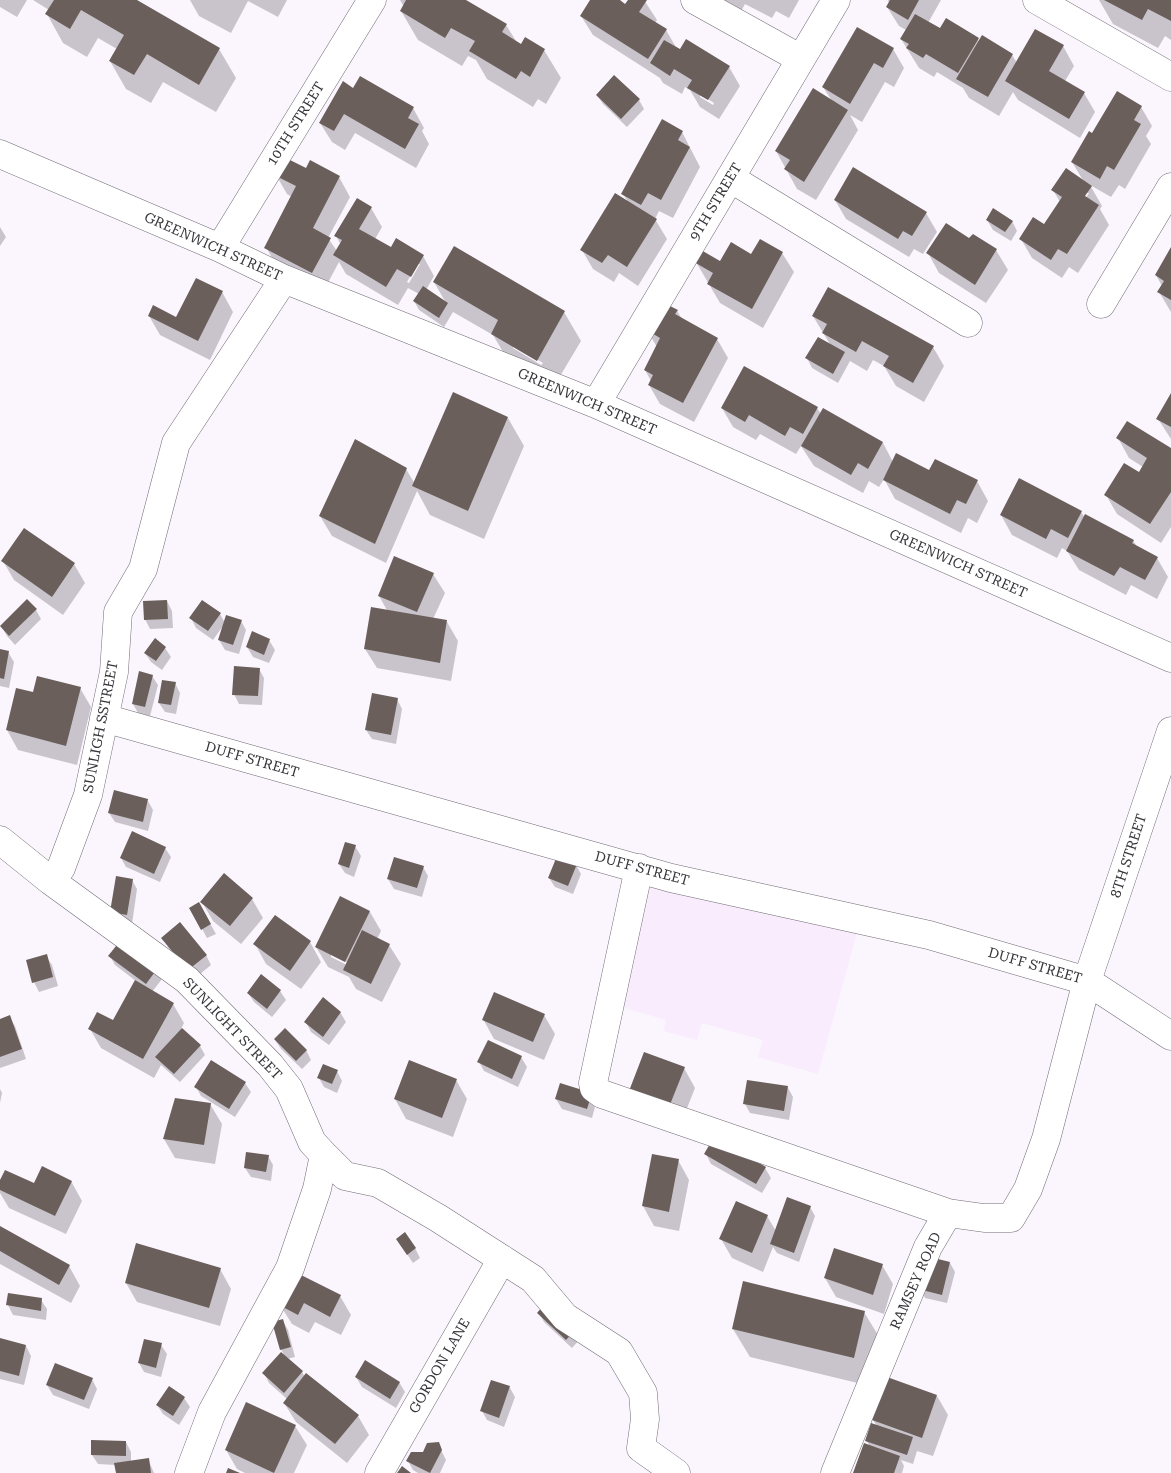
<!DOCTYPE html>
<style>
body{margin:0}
canvas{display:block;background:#fbf5fe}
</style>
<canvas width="1171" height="1473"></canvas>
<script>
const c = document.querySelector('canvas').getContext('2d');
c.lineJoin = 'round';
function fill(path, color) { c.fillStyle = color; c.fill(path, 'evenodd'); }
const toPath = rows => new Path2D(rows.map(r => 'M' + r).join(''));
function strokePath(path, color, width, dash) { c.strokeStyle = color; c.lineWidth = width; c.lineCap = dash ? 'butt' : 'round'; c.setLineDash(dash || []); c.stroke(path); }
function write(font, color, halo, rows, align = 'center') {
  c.font = font + ' "Roboto Serif",serif'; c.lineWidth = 5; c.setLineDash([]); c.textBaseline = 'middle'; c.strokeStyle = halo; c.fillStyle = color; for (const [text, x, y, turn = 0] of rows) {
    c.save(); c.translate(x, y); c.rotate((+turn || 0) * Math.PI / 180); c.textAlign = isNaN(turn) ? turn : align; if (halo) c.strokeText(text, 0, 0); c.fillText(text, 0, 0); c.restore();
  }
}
const built = toPath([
 [652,871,858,929,818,1074,758,1057,763,1040,702,1023,697,1040,664,1031,666,1020,615,1005]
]);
const shadow = toPath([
 [0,0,27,0,17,17,0,7],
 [33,0,135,0,219,49,236,78,216,112,163,82,151,103,126,89,110,61,117,49,98,38,87,57,63,43,47,14,49,10],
 [190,0,287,0,278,17,248,1,231,33,199,16],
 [400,0,464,0,506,25,516,41,522,45,544,50,561,78,546,104,538,99,533,107,487,79,476,60,468,56,462,66,418,40,401,11,404,7],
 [591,0,617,0,626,5,629,0,644,0,657,20,655,23,666,30,677,49,729,67,740,86,719,119,700,107,690,90,685,87,682,94,663,83,660,78,593,35,581,16],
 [700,94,714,103,713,105,700,97],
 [711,0,799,0,789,18,776,11,772,18,745,4,739,15],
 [888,0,941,0,928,23,940,30,978,39,979,42,1012,55,1017,63,1063,46,1074,66,1065,81,1084,93,1095,112,1080,138,1018,100,1013,92,999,116,969,98,963,88,937,72,934,77,919,68,901,39,906,30,899,26,887,7,889,3],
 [1099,0,1171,0,1171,40,1165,36,1158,48,1113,24],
 [893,49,904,68,894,87,885,82,862,122,850,115,858,130,816,200,797,189,776,151,832,101,823,87],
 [354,89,413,108,424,128,422,131,429,144,416,168,355,133,345,150,332,142,320,123],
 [597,95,639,100,644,109,627,127,603,104],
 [1141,107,1152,126,1146,136,1151,144,1125,189,1119,185,1111,197,1090,185,1102,206,1100,209,1109,225,1078,273,1069,267,1062,278,1032,258,1021,239,1044,226,1060,202,1053,190,1084,182,1072,162,1093,135],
 [1085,193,1089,193,1083,202],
 [682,132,700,167,673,218,659,211,655,219,667,239,638,286,619,273,614,282,593,269,582,250,628,202,623,194],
 [311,162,339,177,350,197,328,238,337,251,341,245,336,236,371,208,382,227,375,239,391,249,423,256,434,276,426,290,446,303,434,282,564,312,581,341,553,388,509,362,493,335,453,312,444,327,419,310,414,301,419,294,408,288,398,305,346,274,339,262,323,292,277,267,266,247,292,197,287,194,276,175,307,170],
 [417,264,420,264,409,283,407,282],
 [513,345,543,363,541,365,513,348],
 [835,200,926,213,937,232,923,254,914,249,909,257,846,219],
 [987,220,1012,221,1017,231,1011,241,993,230],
 [0,227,6,237,0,246],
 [973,235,996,250,1008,270,986,303,939,273,928,253,970,240],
 [1171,249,1171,312,1159,292,1162,286,1156,275],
 [782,253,794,272,763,328,720,303,696,262,721,262,752,256],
 [222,292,233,312,210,360,160,335,149,316,177,318],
 [677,311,682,319,717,339,728,358,694,422,660,404,649,385,651,381,645,370,657,347,646,329],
 [813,316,933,347,944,366,924,402,896,386,884,366,873,360,867,371,850,361,838,383,812,368,807,358,831,346],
 [1171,396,1171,439,1158,419],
 [722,408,817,408,821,414,823,410,883,443,893,462,930,472,977,481,988,501,977,523,968,518,961,533,895,499,884,479,879,487,869,481,863,493,814,466,801,446,796,454,760,434,756,440,733,427],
 [508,418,524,446,484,539,430,515,417,491,386,563,332,536,320,516,406,469,415,484],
 [1118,438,1171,450,1171,527,1161,543,1117,514,1106,495,1139,474,1143,467,1129,458],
 [1081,512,1085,518,1133,540,1137,547,1157,558,1168,577,1157,599,1131,585,1126,595,1079,570,1067,551,1062,548,1057,558,1012,535,1001,515],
 [3,561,74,564,85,583,63,615,14,580],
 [433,574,445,593,433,619,447,622,458,641,451,681,377,668,365,649,388,612,379,596],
 [167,601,172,611,173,628,150,629,145,619],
 [36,610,41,619,15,645,7,636,1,626],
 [220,614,225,623,241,621,246,630,239,654,225,650,219,640,223,626,213,640,196,628,191,618],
 [155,640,165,648,171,657,162,670,151,662,145,653],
 [269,640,275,650,269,663,253,657,247,647],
 [0,651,8,652,14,662,9,688,0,686],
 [259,669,264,678,262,705,239,704,234,694],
 [152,676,158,685,150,716,138,713,133,704],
 [175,683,180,693,176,714,165,712,159,703],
 [80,688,91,707,77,765,18,750,7,730,17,690,34,694],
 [397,699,402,709,396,744,372,739,366,730],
 [148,801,153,810,148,831,115,822,109,813],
 [355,846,361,856,354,877,345,873,339,864],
 [165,848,171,857,160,882,126,867,121,858],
 [576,865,581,874,573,894,555,887,549,878],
 [423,867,428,876,422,897,394,889,388,879],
 [117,877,132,880,137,889,132,924,116,921],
 [341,898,370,912,381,931,377,939,389,945,401,964,382,1002,356,989,349,977,328,967,316,947],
 [331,954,352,965,351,967,331,957],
 [252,899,263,918,241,944,213,921,202,902],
 [199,904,216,934,207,938,191,908],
 [163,938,206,955,211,965,194,979,168,947],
 [310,942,321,962,301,989,266,964,255,944],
 [46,956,52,965,58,986,39,992,34,982],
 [110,956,165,975,152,992,173,1004,184,1023,181,1029,200,1046,205,1055,180,1082,161,1065,154,1078,101,1048,90,1029,113,1022,136,981,115,965],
 [280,991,286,1000,272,1017,254,1002,248,993],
 [340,1012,346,1022,329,1045,311,1032,306,1022],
 [544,1015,555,1034,544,1060,494,1039,483,1019],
 [9,1017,15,1026,26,1059,0,1068,0,1020],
 [275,1040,306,1050,311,1060,302,1069,281,1049],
 [521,1057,527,1067,518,1087,484,1071,479,1062],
 [684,1068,695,1088,680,1126,641,1110],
 [337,1071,342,1081,337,1093,324,1087,319,1078],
 [456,1080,467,1099,453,1137,406,1119,395,1099],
 [245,1083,251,1092,235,1117,201,1096,196,1087],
 [561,1084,596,1103,592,1118,562,1109,556,1099],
 [788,1088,793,1097,789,1120,750,1113,745,1104],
 [0,1089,2,1093,0,1103],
 [210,1104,222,1124,215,1164,175,1158,164,1139],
 [706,1154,765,1168,771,1178,762,1193,711,1164],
 [653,1155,678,1160,689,1180,679,1231,654,1226,643,1206],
 [268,1156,273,1165,271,1181,251,1177,245,1168],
 [71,1181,82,1201,66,1234,9,1208,0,1193,0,1183,34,1185],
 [810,1207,815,1216,799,1262,777,1253,773,1247,763,1272,732,1258,721,1239,767,1216,776,1231],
 [0,1228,69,1266,80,1286,71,1303,0,1264],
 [403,1248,415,1248,420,1258,413,1263],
 [950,1263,955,1272,947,1303,925,1298,920,1288],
 [882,1265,893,1284,884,1314,836,1297,825,1278],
 [220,1269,231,1289,220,1326,137,1302,126,1283],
 [340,1296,351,1315,341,1335,315,1322,309,1333,292,1324,280,1305],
 [41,1300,47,1309,46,1320,13,1315,8,1305],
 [864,1312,881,1340,870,1386,750,1357,733,1329],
 [539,1313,580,1339,572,1348,544,1322],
 [283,1321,288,1330,295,1357,287,1359,302,1372,305,1377,358,1416,369,1435,347,1463,296,1422,284,1403,287,1399,269,1383,264,1373,285,1357,281,1349],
 [0,1339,26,1346,31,1356,24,1385,0,1379],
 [161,1345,167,1354,161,1377,144,1372,139,1363],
 [356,1377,399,1382,405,1392,396,1408,362,1387],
 [92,1379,97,1389,89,1409,53,1395,47,1385],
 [492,1381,510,1388,515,1397,504,1427,487,1420,482,1411],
 [937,1396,948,1415,933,1456,917,1451,913,1464,901,1460,904,1466,902,1473,854,1473,870,1447,867,1441,877,1426,873,1420],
 [184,1398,190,1407,179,1425,163,1414,157,1405],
 [295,1426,307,1445,294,1473,245,1473,237,1469,226,1450],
 [126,1442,131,1452,131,1462,148,1459,154,1473,117,1473,116,1465,98,1464,92,1455],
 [438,1444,446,1460,440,1473,418,1473,413,1470,408,1461,424,1454]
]);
const building = toPath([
 [54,0,137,0,220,48,199,85,147,54,134,75,109,61,124,35,81,10,70,29,45,14],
 [406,0,466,0,507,24,502,32,521,44,525,37,545,49,530,77,521,71,516,79,469,51,475,41,451,28,445,38,400,11],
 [590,0,620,0,625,4,628,0,647,0,639,12,667,29,648,59,580,16],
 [890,0,919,0,908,20,886,7],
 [1104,0,1171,0,1171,21,1148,9,1142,20],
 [915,14,940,28,946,18,979,38,958,73,926,54,923,58,906,48,909,44,900,39],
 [857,27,894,48,883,68,874,63,850,104,822,87],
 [1035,29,1064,45,1049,71,1085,92,1069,119,1005,81],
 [982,35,1013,54,988,97,956,79],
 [686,39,730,66,708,100,687,88,692,80,674,69,670,76,650,63,664,40,680,49],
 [614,75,640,99,621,119,596,95],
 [360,76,414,107,408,118,419,124,405,149,344,114,334,131,319,123,343,81,353,88],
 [813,88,848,110,804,182,784,169,790,160,775,151],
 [1117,91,1142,106,1134,120,1141,124,1114,170,1107,166,1100,179,1071,162,1089,131,1092,133],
 [662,119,683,131,678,140,690,147,661,200,648,193,641,205,621,194],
 [284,157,306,168,310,160,340,176,313,228,331,238,312,273,264,248,296,186,274,175],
 [853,167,927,212,912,236,903,231,898,239,834,200],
 [1066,168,1092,186,1085,196,1099,205,1067,254,1058,249,1051,260,1019,239,1033,217,1044,224,1062,197,1051,190],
 [615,193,657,219,627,267,608,255,602,263,580,250],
 [357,198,372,207,359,229,391,247,396,238,424,255,411,277,397,269,386,287,333,255,342,240,334,236],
 [993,208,1013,221,1005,232,986,220],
 [946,223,969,238,973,234,997,249,975,285,926,253],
 [760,239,783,252,752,309,707,284,713,273,694,262,701,250,720,261,731,242,751,254],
 [454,246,565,311,537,361,491,334,498,320,433,282],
 [1171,247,1171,300,1157,292,1164,281,1155,275],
 [196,278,223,291,198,341,148,316,153,305,176,317],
 [423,286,448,303,439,318,413,301],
 [828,287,934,346,913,383,883,366,889,356,862,341,856,352,822,333,827,324,812,316],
 [660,301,678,310,675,314,718,338,683,403,648,385,653,375,644,370,660,338,645,329],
 [818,337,845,352,833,374,805,358],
 [744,366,818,407,803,434,790,427,785,436,749,415,745,422,721,408],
 [453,392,508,417,468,511,412,486],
 [1171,393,1171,427,1156,419],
 [823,408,883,442,868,469,858,463,851,475,801,446],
 [1127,421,1171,448,1171,492,1150,524,1104,495,1124,463,1139,472,1147,458,1116,438],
 [355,439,407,468,375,544,319,516],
 [896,453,929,470,935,459,978,480,966,504,957,500,950,514,883,480],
 [1019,478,1082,511,1068,538,1051,529,1046,539,1000,515],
 [1085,514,1134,540,1132,543,1158,557,1145,580,1120,567,1114,576,1066,551],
 [24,528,75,563,52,597,1,561],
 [394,556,434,573,417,612,378,596],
 [27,599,37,609,9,636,0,626],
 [167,600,168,619,144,620,143,601],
 [202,600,221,613,208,631,189,618],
 [371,607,447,620,440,663,364,649],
 [226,615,242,620,233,645,218,640],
 [252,631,270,639,264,655,246,647],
 [155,638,166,647,156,661,144,653],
 [0,649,9,651,4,679,0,678],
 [234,666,260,668,258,696,232,695],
 [139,671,153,675,145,707,132,704],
 [37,676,81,687,66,746,6,730,16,688,33,692],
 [162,680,176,682,171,705,158,703],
 [372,693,398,698,391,735,365,730],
 [114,790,148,799,143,822,108,813],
 [132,831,166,847,154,874,120,858],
 [345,842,356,845,349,868,338,864],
 [557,856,577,864,568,886,548,878],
 [394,857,424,866,417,888,387,879],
 [224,873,253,898,230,926,200,902],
 [116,876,133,879,127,915,110,912],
 [340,896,370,911,345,962,315,947],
 [199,902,211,924,201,930,189,908],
 [275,915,311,941,290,971,253,944],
 [180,922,207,955,188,970,161,938],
 [362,930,390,944,371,984,343,970],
 [124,936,160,965,146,984,108,956],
 [47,954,53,977,32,983,26,960],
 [261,974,281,990,267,1009,247,993],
 [135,980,174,1003,143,1059,88,1029,97,1012,113,1020],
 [494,992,545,1014,533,1042,482,1020],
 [323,997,341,1012,323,1037,304,1022],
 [10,1015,22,1049,0,1057,0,1019],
 [182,1028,201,1045,174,1074,155,1057],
 [285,1028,307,1050,296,1061,274,1039],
 [488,1040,522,1056,512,1079,477,1062],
 [644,1052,685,1067,669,1107,629,1091],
 [211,1060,246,1082,229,1109,194,1087],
 [409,1060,457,1079,442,1118,394,1099],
 [323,1064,338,1070,332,1084,317,1078],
 [747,1080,788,1086,784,1111,743,1104],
 [560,1083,592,1093,587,1109,555,1099],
 [175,1098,211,1103,204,1145,163,1139],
 [714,1137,766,1167,756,1184,704,1154],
 [246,1152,269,1155,266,1172,244,1168],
 [652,1154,679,1159,669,1212,642,1206],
 [42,1166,72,1181,55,1216,0,1190,0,1180,5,1170,34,1183],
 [787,1197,811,1206,794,1253,770,1244],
 [736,1201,768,1215,752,1253,719,1239],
 [0,1226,70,1265,59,1285,0,1251],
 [405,1232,416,1248,407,1255,396,1239],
 [136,1243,221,1268,209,1308,125,1283],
 [834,1248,883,1264,873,1295,824,1278],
 [926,1256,950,1262,942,1295,918,1289],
 [295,1272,341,1295,330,1317,304,1303,298,1315,279,1305],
 [743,1281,865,1311,854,1358,732,1329],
 [8,1293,42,1298,41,1311,6,1305],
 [546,1302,576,1329,566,1340,537,1313],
 [283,1319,291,1347,280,1350,272,1322],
 [0,1338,26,1345,19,1376,0,1371],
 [144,1339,162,1343,156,1368,138,1363],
 [281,1352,303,1371,284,1393,262,1373],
 [365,1360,400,1382,390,1399,355,1377],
 [55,1363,93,1378,84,1400,46,1385],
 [306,1373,359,1415,335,1444,283,1403],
 [887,1377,937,1395,922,1438,872,1420],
 [491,1380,510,1386,499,1418,480,1411],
 [169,1386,185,1397,173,1416,156,1405],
 [246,1402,296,1425,274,1473,225,1450],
 [871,1423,913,1437,907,1455,865,1441],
 [91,1440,126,1441,126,1456,91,1455],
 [439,1442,442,1450,430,1473,406,1461,411,1452,423,1452,427,1443],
 [864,1443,900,1456,894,1473,853,1473],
 [149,1458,151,1473,116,1473,114,1463],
 [402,1466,411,1473,397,1473],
 [228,1468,240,1473,226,1473]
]);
const minor = toPath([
 [695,0,801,59],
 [1037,0,1171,77],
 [0,154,220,248,284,279,596,404,1171,658],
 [730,178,968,323],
 [220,248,372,0],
 [1101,304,1171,187],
 [596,404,836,0],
 [104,718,671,878,929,935,1087,981,1171,1036],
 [0,840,51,881,187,980,270,1065,289,1089,312,1142,324,1155,317,1189,290,1268,212,1412,189,1473],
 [639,868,593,1083,594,1088,602,1094,948,1213],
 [51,881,61,868,88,795,114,672,118,612,143,569,176,443,284,279],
 [324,1155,345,1176,378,1183,438,1218,533,1279,565,1317,619,1352,643,1393,645,1419,641,1448,676,1473],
 [379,1473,502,1259],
 [835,1473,928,1247,948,1213,984,1218,1011,1218,1028,1189,1046,1139,1087,981,1171,731]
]);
const streetNames = [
 ["10TH STREET",296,124,-58],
 ["9TH STREET",716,202,-59],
 ["GREENWICH STREET",213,247,24],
 ["GREENWICH STREET",587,402,23],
 ["GREENWICH STREET",958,564,24],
 ["SUNLIGH SSTREET",101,727,-79],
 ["DUFF STREET",252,760,16],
 ["8TH STREET",1129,856,-72],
 ["DUFF STREET",642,869,15],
 ["DUFF STREET",1035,966,16],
 ["SUNLIGHT STREET",232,1029,46],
 ["RAMSEY ROAD",916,1281,-66],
 ["GORDON LANE",440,1366,-60]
];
fill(built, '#f8ecfd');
fill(shadow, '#0003');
fill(building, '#6a5f5a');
strokePath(minor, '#726c75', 29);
strokePath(minor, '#fff', 28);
write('14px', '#373539', '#fff', streetNames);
</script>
